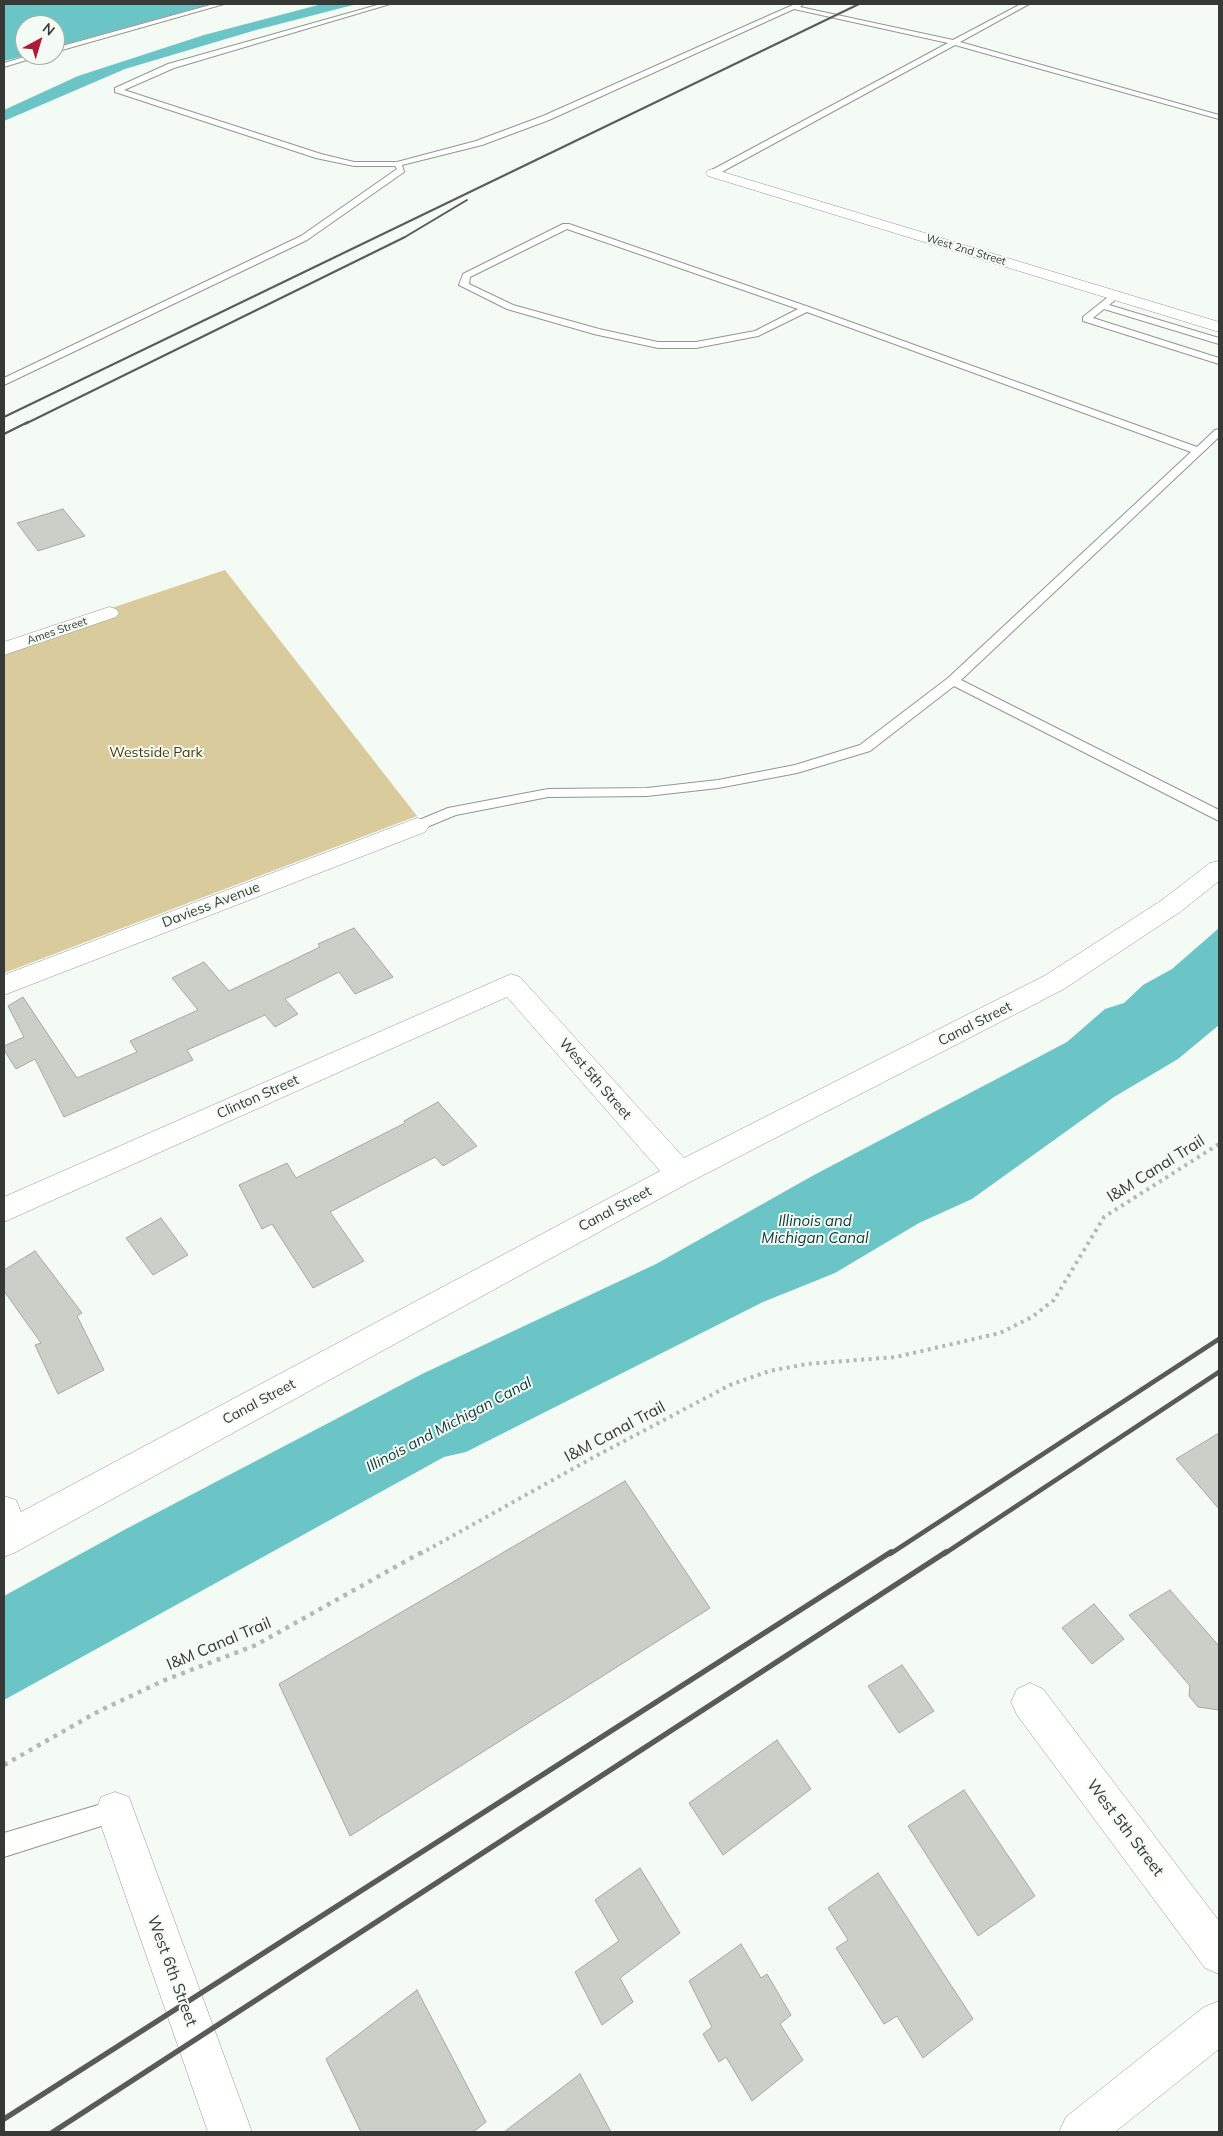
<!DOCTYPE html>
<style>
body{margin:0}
#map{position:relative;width:1223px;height:2136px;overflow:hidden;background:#f4faf4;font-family:Mulish,sans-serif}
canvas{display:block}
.frame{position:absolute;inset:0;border:5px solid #373937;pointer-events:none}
.north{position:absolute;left:15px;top:15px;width:50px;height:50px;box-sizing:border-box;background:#f4faf4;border:1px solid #a8ada8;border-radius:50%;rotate:39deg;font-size:14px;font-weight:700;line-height:20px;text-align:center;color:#373937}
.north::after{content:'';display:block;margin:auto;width:18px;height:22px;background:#ae1a39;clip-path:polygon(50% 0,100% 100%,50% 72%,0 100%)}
</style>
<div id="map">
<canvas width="1223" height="2136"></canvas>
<div class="frame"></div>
<div class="north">N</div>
</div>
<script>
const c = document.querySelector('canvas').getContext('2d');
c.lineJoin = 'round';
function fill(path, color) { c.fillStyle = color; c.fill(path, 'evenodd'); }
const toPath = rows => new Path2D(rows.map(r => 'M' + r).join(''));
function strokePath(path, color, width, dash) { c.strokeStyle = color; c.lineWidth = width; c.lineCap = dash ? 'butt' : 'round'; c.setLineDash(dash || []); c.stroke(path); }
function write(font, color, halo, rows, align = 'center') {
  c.font = font + ' Mulish,sans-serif'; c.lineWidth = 4; c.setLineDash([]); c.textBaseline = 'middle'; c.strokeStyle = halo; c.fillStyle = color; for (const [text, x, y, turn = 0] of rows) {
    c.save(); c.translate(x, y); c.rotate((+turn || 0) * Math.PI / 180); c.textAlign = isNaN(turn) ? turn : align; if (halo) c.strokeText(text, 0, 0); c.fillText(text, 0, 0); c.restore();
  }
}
const green = toPath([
 [225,570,417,816,4,973,4,644]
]);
const water = toPath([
 [4,4,211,4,55,47,55,25,25,25,25,55,28,55,4,61],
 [322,4,357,4,256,30,125,69,4,121,4,110,78,76,204,35],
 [1219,928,1219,1025,1178,1059,1114,1097,972,1199,919,1223,835,1273,763,1302,466,1452,444,1457,4,1700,4,1596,124,1530,422,1374,656,1264,814,1175,1067,1042,1105,1009,1124,1003,1143,985,1172,969]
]);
const building = toPath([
 [63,509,85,536,38,551,17,523,63,509],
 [354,928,393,977,355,994,339,972,285,999,298,1014,275,1027,265,1015,187,1050,193,1060,64,1117,35,1059,16,1069,4,1050,4,1046,24,1037,8,1006,23,997,77,1078,137,1052,130,1041,198,1010,172,978,204,962,229,991,320,947,318,944,354,928],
 [438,1102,477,1146,443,1166,435,1157,330,1212,364,1261,313,1288,272,1224,262,1229,239,1185,287,1163,296,1178,405,1123,404,1121,438,1102],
 [161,1218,188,1255,153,1275,126,1238,161,1218],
 [35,1251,82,1313,77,1316,104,1370,58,1394,35,1345,41,1343,4,1291,4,1270,35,1251],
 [1219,1433,1219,1509,1176,1459,1219,1433],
 [625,1481,710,1608,350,1836,279,1684,625,1481],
 [1170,1590,1219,1646,1219,1710,1198,1707,1189,1696,1190,1686,1129,1615,1170,1590],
 [1094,1604,1124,1639,1092,1664,1062,1628,1094,1604],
 [902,1665,934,1711,899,1733,868,1686,902,1665],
 [777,1740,811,1789,723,1855,689,1803,777,1740],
 [964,1790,1035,1896,978,1936,908,1826,964,1790],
 [640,1868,680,1933,620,1978,633,2002,602,2025,575,1972,619,1941,595,1900,640,1868],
 [878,1873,973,2019,923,2058,897,2016,884,2024,836,1948,848,1940,828,1908,878,1873],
 [741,1944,761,1978,767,1974,791,2015,780,2024,803,2060,752,2101,726,2057,719,2062,703,2034,712,2027,689,1981,741,1944],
 [417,1990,486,2122,473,2132,361,2132,326,2059,417,1990],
 [580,2074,611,2132,504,2132,580,2074]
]);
const pathFar1 = toPath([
 [420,1554,594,1457,730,1385,769,1371,807,1364,896,1357,1000,1333,1032,1317,1054,1300,1104,1217,1219,1144]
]);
const path = toPath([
 [4,1765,99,1711,165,1680,256,1645,422,1552]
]);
const service = toPath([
 [214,4,224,4,55,52,55,48,214,4],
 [381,4,390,4,174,68,124,90,321,154,354,162,397,162,476,141,543,116,795,4,803,4,800,7,953,40,1021,4,1029,4,960,42,1219,115,1219,119,955,45,716,175,710,175,710,171,948,43,794,9,549,120,482,145,402,165,404,172,307,240,4,385,4,378,301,236,397,169,395,166,354,166,316,158,115,92,115,88,168,64,381,4],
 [31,55,43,55,4,67,4,63,31,55],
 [563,224,569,224,809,307,1197,447,1215,430,1219,429,1219,437,961,680,1219,810,1219,821,954,686,870,751,797,773,718,788,647,796,548,797,456,815,422,829,412,829,410,826,412,823,448,808,548,789,647,788,718,780,795,765,860,745,948,678,1191,452,807,312,758,336,696,348,658,348,594,334,507,309,459,285,463,274,563,224],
 [567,229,798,309,755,331,696,342,658,342,599,329,513,305,469,284,470,277,567,229],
 [1113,293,1121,295,1109,305,1219,338,1219,344,1104,309,1093,318,1219,358,1219,364,1083,321,1083,317,1113,293],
 [115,1800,123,1803,126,1811,123,1819,4,1857,4,1833,115,1800]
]);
const minor = toPath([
 [713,169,1219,322,1219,332,708,176,706,173,708,170,713,169],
 [109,607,116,609,119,613,116,617,4,655,4,642,109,607],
 [417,818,425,820,429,826,425,832,4,995,4,975,417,818],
 [1219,861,1219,881,1180,912,1064,989,690,1182,16,1552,4,1557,4,1496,16,1500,21,1512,660,1171,507,997,4,1222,4,1197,511,974,520,977,684,1158,1046,975,1162,900,1210,863,1219,861],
 [1030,1683,1043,1689,1219,1921,1219,1974,1205,1968,1017,1715,1011,1702,1017,1689,1030,1683],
 [115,1792,129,1797,134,1811,252,2132,208,2132,96,1811,101,1797,115,1792]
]);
const primary = toPath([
 [1219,2001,1219,2049,1115,2132,1059,2132,1066,2117,1204,2007,1219,2001]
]);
const railFar3 = toPath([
 [4,417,859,4],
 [25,424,405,237,467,200]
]);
const railFar2 = toPath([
 [4,434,28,422]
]);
const railFar1 = toPath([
 [890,1554,1219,1339],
 [944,1554,1219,1372]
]);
const rail = toPath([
 [4,2119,891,1552],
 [53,2132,946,1552]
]);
const farStreetnames = [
 ["West 2nd Street",966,250,17],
 ["Ames Street",57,631,-19]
];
const parkNames = [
 ["Westside Park",156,753]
];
const streetNames = [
 ["Daviess Avenue",211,905,-21],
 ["Canal Street",975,1024,-27],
 ["West 5th Street",595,1079,49],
 ["Clinton Street",258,1097,-24],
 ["Canal Street",615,1209,-28],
 ["Canal Street",259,1402,-28]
];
const waterNames = [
 ["Illinois and",815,1221],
 ["Michigan Canal",815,1238],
 ["Illinois and Michigan Canal",449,1425,-28]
];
const nearStreetnames = [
 ["I&M Canal Trail",1156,1169,-32],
 ["I&M Canal Trail",615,1432,-28],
 ["I&M Canal Trail",219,1644,-23],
 ["West 5th Street",1125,1828,53],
 ["West 6th Street",172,1971,70]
];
fill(green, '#d9cb9c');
fill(water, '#6bc5c6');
fill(building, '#cccec8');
strokePath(building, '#a6a8a1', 1);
strokePath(service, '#929792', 2);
strokePath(minor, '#929792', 1);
strokePath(primary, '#929792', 1);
strokePath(pathFar1, '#b4b9b4', 4, [3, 4.5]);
strokePath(path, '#b4b9b4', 4.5, [4, 5.5]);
fill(service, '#fff');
fill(minor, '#fff');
fill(primary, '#fff');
strokePath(railFar3, '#585b58', 2);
strokePath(railFar2, '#585b58', 2.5);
strokePath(railFar1, '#585b58', 4.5);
strokePath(rail, '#585b58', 5.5);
write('11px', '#373937', '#f4faf4', farStreetnames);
write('14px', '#493c06', '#f4faf4', parkNames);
write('14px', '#373937', '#f4faf4', streetNames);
write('italic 15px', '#0c3839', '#f4faf4', waterNames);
write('16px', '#373937', '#f4faf4', nearStreetnames);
</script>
